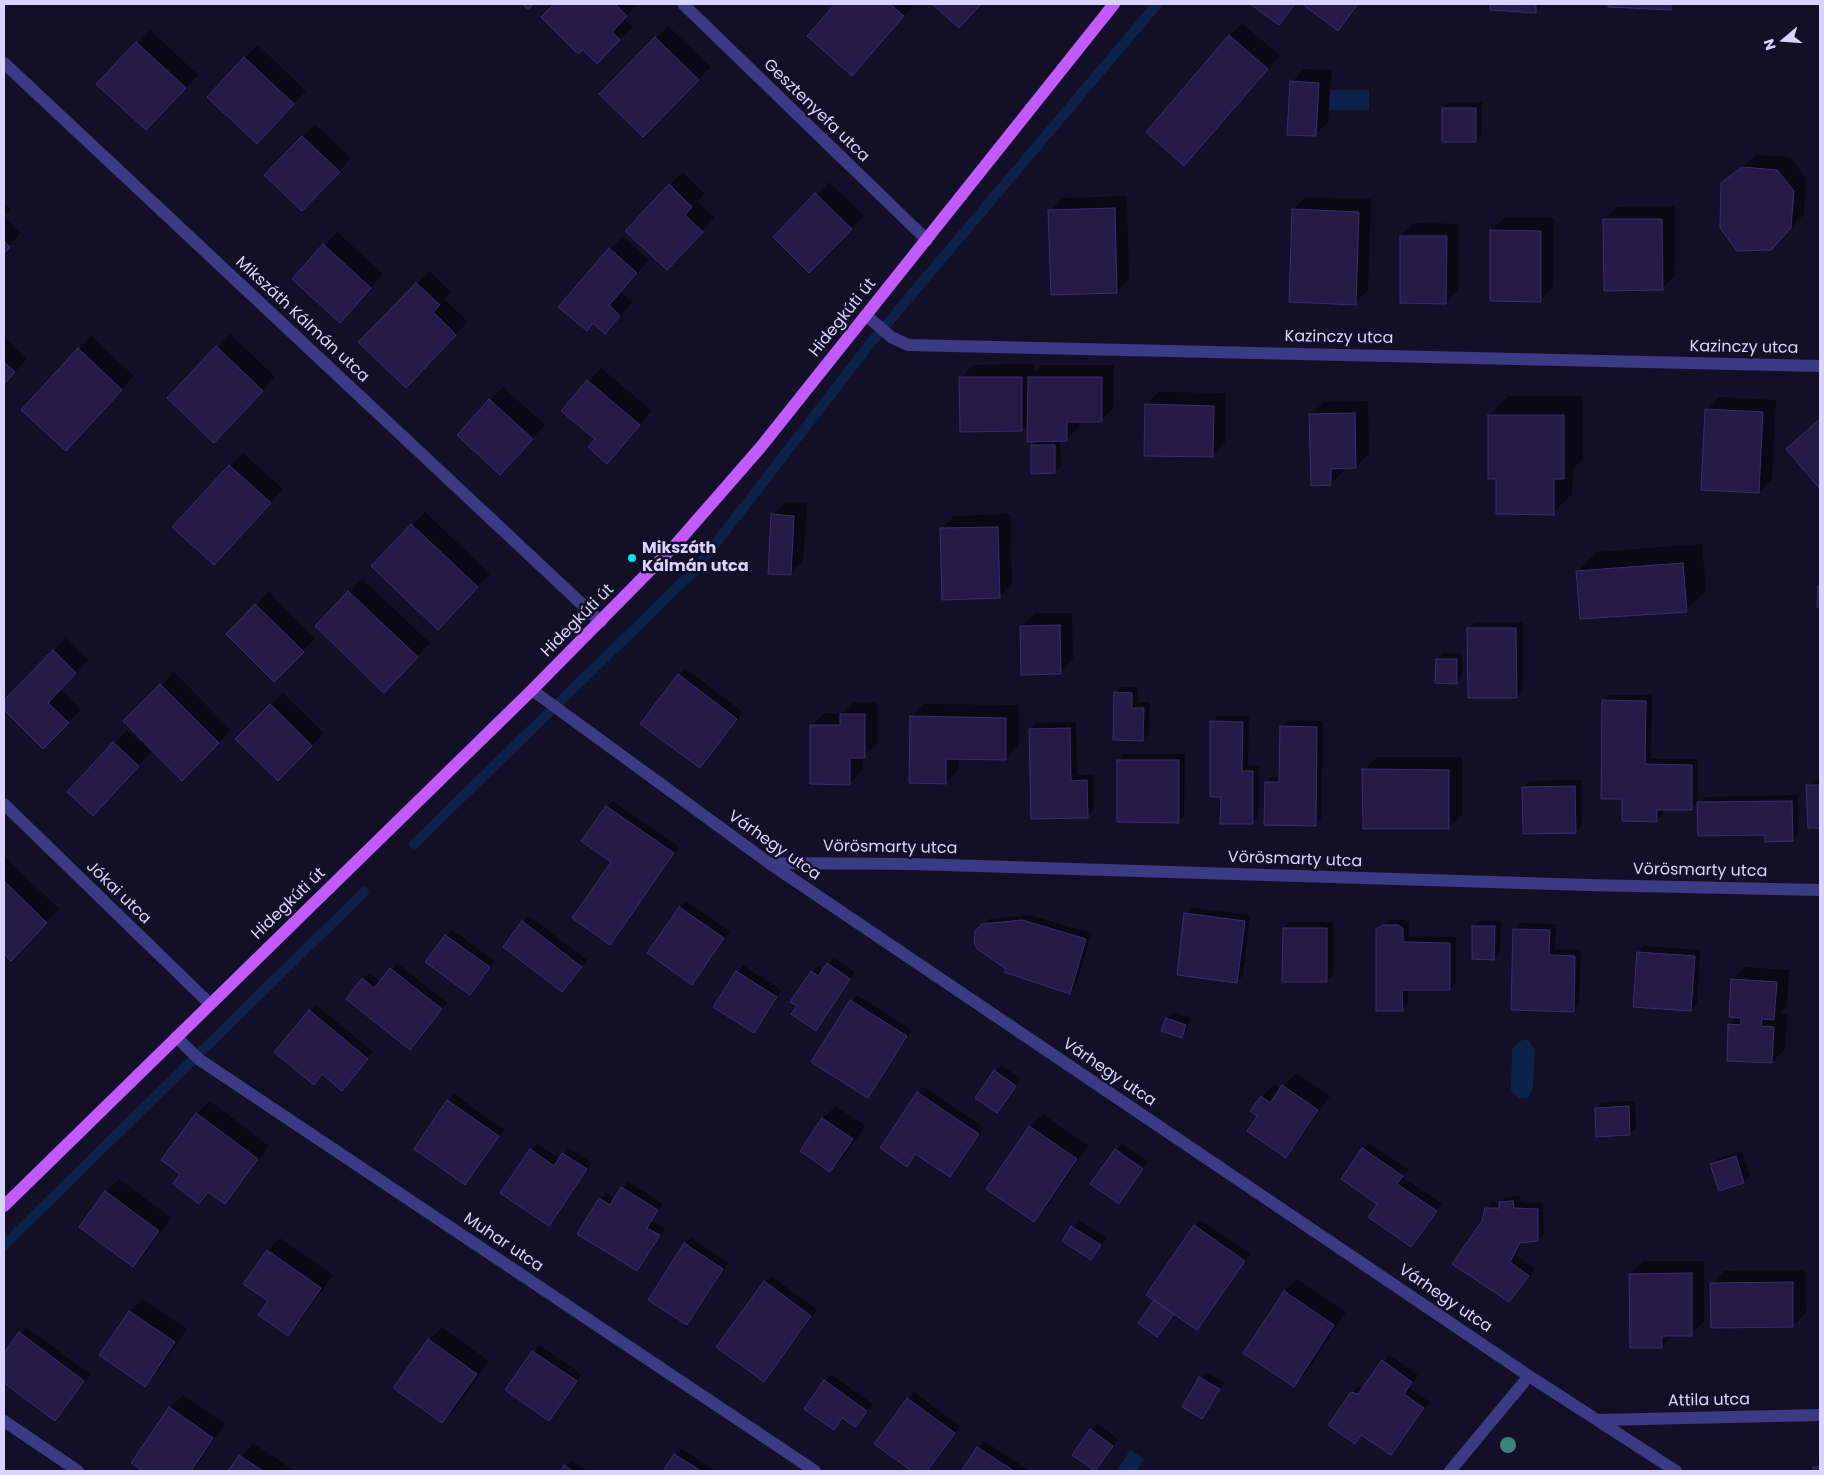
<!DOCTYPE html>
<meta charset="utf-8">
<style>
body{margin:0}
#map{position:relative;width:1824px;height:1475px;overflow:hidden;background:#130f26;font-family:Poppins,sans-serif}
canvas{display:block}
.frame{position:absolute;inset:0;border:5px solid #d9d4ff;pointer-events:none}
.north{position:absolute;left:1759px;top:15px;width:50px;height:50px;-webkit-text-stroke:4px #130f26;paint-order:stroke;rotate:252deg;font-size:14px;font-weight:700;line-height:20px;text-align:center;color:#d9d4ff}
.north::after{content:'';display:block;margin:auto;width:18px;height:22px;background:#d9d4ff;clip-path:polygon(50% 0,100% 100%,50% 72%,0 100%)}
</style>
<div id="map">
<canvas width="1824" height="1475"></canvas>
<div class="frame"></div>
<div class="north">N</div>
</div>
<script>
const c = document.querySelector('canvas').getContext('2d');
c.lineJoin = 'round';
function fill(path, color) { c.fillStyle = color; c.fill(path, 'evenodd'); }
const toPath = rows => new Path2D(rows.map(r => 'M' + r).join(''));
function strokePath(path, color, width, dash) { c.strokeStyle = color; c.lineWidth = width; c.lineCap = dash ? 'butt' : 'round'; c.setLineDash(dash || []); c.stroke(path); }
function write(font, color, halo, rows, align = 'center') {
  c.font = font + ' Poppins,sans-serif'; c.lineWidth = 5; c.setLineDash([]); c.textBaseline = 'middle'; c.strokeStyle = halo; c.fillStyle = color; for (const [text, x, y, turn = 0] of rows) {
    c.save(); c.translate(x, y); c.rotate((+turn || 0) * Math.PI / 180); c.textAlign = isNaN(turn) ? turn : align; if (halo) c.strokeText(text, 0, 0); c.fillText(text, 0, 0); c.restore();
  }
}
const water = toPath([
 [1329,90,1369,90,1369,110,1329,110],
 [1522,1040,1528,1040,1535,1049,1533,1087,1529,1097,1524,1098,1518,1098,1511,1090,1512,1048],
 [1130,1450,1144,1459,1137,1471,1117,1471]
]);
const shadow = toPath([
 [556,4,638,4,624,18,632,27,597,63,583,48,542,17],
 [837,4,915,4,852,74,809,36],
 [1252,4,1297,4,1278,24],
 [1304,4,1360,4,1338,29],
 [1491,4,1543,4,1535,12,1491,9],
 [1609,4,1675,4,1671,8,1609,6],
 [1242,23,1280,56,1184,164,1229,36],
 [668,26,711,67,643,135,601,94],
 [150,30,198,75,159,116,98,83],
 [258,45,306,91,270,130,245,58],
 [1304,69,1332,70,1328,122,1315,135,1292,82],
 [1450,102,1482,102,1482,134,1476,141,1443,108],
 [315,124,351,158,315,197,266,175],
 [1756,155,1790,157,1806,178,1804,214,1784,236,1722,184],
 [683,172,704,193,697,202,715,218,679,255,670,185],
 [829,182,864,216,809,271,774,237],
 [1127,196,1129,279,1117,292,1050,211,1063,198],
 [1306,197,1371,199,1368,290,1355,303,1293,210],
 [4,203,11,210,4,217,21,233,4,252],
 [1674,206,1675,276,1662,289,1604,220,1617,207],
 [1504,218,1554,218,1553,287,1541,300,1491,231],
 [1414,223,1459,224,1459,290,1446,302,1401,236],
 [337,232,383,274,353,308,293,279],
 [623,236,649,260,621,292,632,302,618,319,605,332,594,322,587,330,610,249],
 [430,271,451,292,444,299,468,322,418,373,360,342],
 [230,334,275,377,226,428,217,347],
 [91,336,134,376,79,436,79,349],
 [4,337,27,359,4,383],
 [1034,364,1034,372,1042,365,1114,365,1114,407,1101,420,1079,420,1079,427,1066,440,1060,440,1061,466,1055,472,1032,446,1037,440,1028,423,1022,430,961,378,973,365],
 [601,368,652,411,607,462,596,439,588,381],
 [503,387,545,425,512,460,490,400],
 [1159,392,1226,393,1225,443,1212,456,1146,405],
 [1508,396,1583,396,1583,459,1573,469,1572,494,1553,513,1498,478,1489,416],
 [1719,397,1776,400,1772,479,1759,492,1706,410],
 [1368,401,1369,454,1356,467,1344,467,1344,471,1331,484,1311,414,1324,402],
 [1820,418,1820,488,1787,449],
 [243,453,283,489,227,550,174,527],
 [786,502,807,503,803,561,790,574,773,515],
 [425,512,490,574,451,615,373,566],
 [1010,514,1012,584,999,597,941,529,954,516],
 [1702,544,1706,591,1686,610,1578,571,1597,552],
 [362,579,430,643,397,678,317,626],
 [269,592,315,638,274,680,227,634],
 [1035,613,1072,613,1073,660,1060,673,1022,626],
 [1522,622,1523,690,1517,697,1469,629,1475,623],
 [66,638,88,660,60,689,81,710,43,747,4,708,4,702],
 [1443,653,1462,654,1462,676,1456,683,1437,659],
 [685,668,743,712,700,767,642,723],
 [174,672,231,730,182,779,125,721],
 [1121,687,1138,687,1138,702,1150,702,1149,734,1142,740,1115,693],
 [283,693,324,733,278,779,237,739],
 [1609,695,1652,695,1651,759,1698,759,1698,803,1691,809,1663,808,1663,814,1656,821,1624,798,1603,701],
 [854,702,877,702,877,744,863,757,863,770,850,783,811,726,824,713,843,713],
 [924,704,1019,705,1018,746,1005,759,959,758,958,770,945,783,911,716],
 [1218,716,1249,716,1248,765,1259,766,1258,817,1252,823,1222,796,1212,722],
 [1288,721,1323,721,1321,819,1315,825,1266,783,1272,777,1281,777,1282,727],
 [1076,722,1077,775,1093,775,1094,810,1087,816,1030,730,1036,723],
 [127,730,151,752,93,815,69,792],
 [1124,754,1185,754,1184,816,1178,822,1118,760],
 [1377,757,1462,757,1462,815,1449,828,1364,770],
 [1581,780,1582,826,1576,832,1524,787,1530,781],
 [1814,780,1820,780,1820,826,1809,827,1808,786],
 [1798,795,1799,834,1793,840,1766,834,1699,803,1705,797],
 [613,801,679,847,610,943,613,862,607,807],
 [5,857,59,909,11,959,4,952],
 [686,901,730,932,692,983,648,953],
 [1192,908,1250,915,1243,975,1237,982,1186,914],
 [1029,915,1092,933,1075,987,1069,993,1007,968,975,942,976,932,990,919],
 [529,916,587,960,562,991,523,922],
 [1390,920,1404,920,1409,922,1409,937,1456,937,1456,983,1449,989,1408,989,1408,1003,1402,1010,1377,930],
 [1480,920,1501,921,1500,952,1494,958,1474,927],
 [1290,922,1333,922,1333,975,1326,981,1284,928],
 [1521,923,1556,924,1555,949,1581,950,1579,1005,1573,1011,1514,930],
 [452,930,495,961,470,993,446,936],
 [1644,946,1700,950,1697,1004,1691,1010,1638,952],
 [834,958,855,972,816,1029,799,1006,812,972,818,966,824,970],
 [397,963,447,1003,410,1049,363,979,369,973,380,982],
 [743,965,782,991,754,1032,714,1007],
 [1745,967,1789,970,1787,1006,1779,1014,1787,1014,1785,1049,1772,1062,1730,1024,1738,1016,1732,980],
 [857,995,912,1030,867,1097,812,1061],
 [316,1005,373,1052,348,1083,276,1052],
 [1174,1012,1191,1018,1187,1030,1181,1037,1163,1030,1167,1018],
 [1001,1065,1021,1079,997,1112,995,1071],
 [1296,1073,1330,1096,1298,1143,1286,1156,1259,1116,1262,1097,1274,1084,1281,1089],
 [924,1087,984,1128,950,1175,916,1153,906,1165,918,1093],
 [454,1094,504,1130,465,1183,415,1148],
 [210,1101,269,1146,237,1189,224,1202,210,1191,199,1202,197,1114],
 [1635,1101,1636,1128,1629,1134,1596,1108,1602,1102],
 [836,1106,865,1126,843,1158,830,1171,801,1150,823,1118],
 [1043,1114,1088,1146,1046,1207,1034,1220,1030,1127],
 [1122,1143,1148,1162,1119,1202,1092,1183],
 [1369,1143,1408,1169,1402,1177,1442,1204,1411,1246,1379,1204,1343,1179],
 [537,1144,560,1159,569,1148,592,1163,548,1225,531,1150],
 [1742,1151,1750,1176,1744,1182,1712,1165,1718,1159],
 [119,1179,171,1218,146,1252,133,1265,106,1192],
 [628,1182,663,1204,652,1221,665,1229,636,1270,600,1199,606,1193,615,1199],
 [1519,1196,1520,1202,1543,1203,1544,1234,1538,1240,1523,1241,1516,1255,1535,1269,1509,1301,1486,1208,1493,1202,1500,1202,1506,1197],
 [1079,1220,1106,1238,1091,1258,1064,1240],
 [1201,1220,1250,1254,1197,1329,1175,1314,1157,1335,1155,1300,1195,1226],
 [280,1238,333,1275,300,1321,288,1334,270,1301,268,1251],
 [691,1238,728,1263,687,1324,685,1244],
 [1643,1261,1704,1261,1704,1321,1691,1334,1674,1334,1662,1347,1630,1274],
 [1805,1270,1806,1313,1793,1326,1712,1283,1724,1271],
 [771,1276,817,1310,770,1374,765,1282],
 [1297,1279,1346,1312,1306,1373,1294,1385,1285,1292],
 [142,1299,187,1329,157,1372,145,1385,100,1355,130,1311],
 [26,1327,90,1374,55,1419,4,1382,4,1355],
 [442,1327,489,1361,455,1409,442,1422,429,1340],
 [539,1345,582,1375,549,1419,507,1390],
 [1389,1355,1418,1375,1409,1388,1430,1402,1391,1454,1362,1434,1354,1443,1352,1393,1358,1386,1363,1388],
 [1206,1372,1225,1383,1202,1417,1200,1378],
 [831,1375,873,1404,856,1426,843,1417,834,1428,825,1381],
 [914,1392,960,1426,927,1471,914,1471,875,1443],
 [183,1395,225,1424,193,1471,145,1471,133,1463,170,1408],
 [1097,1424,1118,1439,1100,1463,1091,1430],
 [984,1441,1030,1471,963,1471],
 [253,1443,295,1471,229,1471],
 [681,1449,716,1471,665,1471],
 [571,1460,588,1471,562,1471],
 [1820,1462,1820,1471,1814,1471,1814,1468]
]);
const stream = toPath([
 [414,844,696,569,869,345,1157,4],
 [4,1245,364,892]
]);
const building = toPath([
 [522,4,534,4,528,9,522,4],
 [554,4,615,4,627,16,612,32,620,40,597,64,583,50,578,54,541,17,554,4],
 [835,4,890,4,904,16,852,76,807,36,835,4],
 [932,4,981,4,959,28,932,4],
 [1250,4,1295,4,1279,25,1250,4],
 [1302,4,1358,4,1338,31,1302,4],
 [1490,4,1536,4,1536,13,1490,10,1490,4],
 [1608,4,1671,4,1671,10,1608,7,1608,4],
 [1229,35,1268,69,1184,166,1146,132,1229,35],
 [655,37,699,80,643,137,599,94,655,37],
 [136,42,186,88,146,130,96,84,136,42],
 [244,57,294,104,257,144,207,97,244,57],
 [1290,81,1319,83,1316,136,1287,135,1290,81],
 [1442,108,1476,108,1476,142,1442,142,1442,108],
 [302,136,340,172,302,211,264,175,302,136],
 [1742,167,1777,170,1794,191,1791,228,1771,250,1737,251,1720,228,1721,183,1742,167],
 [669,184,692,207,685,215,703,232,667,270,625,231,669,184],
 [815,193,852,229,809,273,773,237,815,193],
 [1115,208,1117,293,1051,295,1048,210,1115,208],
 [1292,209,1359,212,1356,305,1289,302,1292,209],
 [1603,219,1662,219,1663,290,1604,291,1603,219],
 [1490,230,1541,231,1541,302,1490,301,1490,230],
 [1400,236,1447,236,1446,304,1400,303,1400,236],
 [4,241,10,247,4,253,4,241],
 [323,244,371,288,340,323,292,279,323,244],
 [609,248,637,273,609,305,620,316,605,334,593,323,587,331,558,307,609,248],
 [416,283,440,305,433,312,456,335,406,388,358,342,416,283],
 [216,346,263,391,214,443,167,398,216,346],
 [78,348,122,390,66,451,21,410,78,348],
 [4,362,15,372,4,384,4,362],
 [959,377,1022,377,1022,431,960,432,959,377],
 [1028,377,1102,377,1102,422,1067,422,1067,441,1027,442,1028,377],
 [587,380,640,425,607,464,588,447,595,439,561,411,587,380],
 [489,399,533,439,500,475,457,435,489,399],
 [1145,404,1214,406,1213,457,1144,456,1145,404],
 [1705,409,1763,412,1759,493,1701,490,1705,409],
 [1355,413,1356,468,1331,469,1331,485,1311,486,1309,414,1355,413],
 [1488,415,1564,415,1564,479,1554,479,1554,515,1496,514,1496,479,1488,479,1488,415],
 [1820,419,1820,489,1786,449,1820,419],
 [1031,445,1055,445,1055,473,1031,474,1031,445],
 [229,465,271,503,214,565,172,527,229,465],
 [771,514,794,516,791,575,768,574,771,514],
 [411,524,478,587,438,630,371,566,411,524],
 [998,527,1000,598,942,600,940,528,998,527],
 [1683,563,1687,612,1580,619,1576,571,1683,563],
 [1818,586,1820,586,1820,607,1817,607,1818,586],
 [348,591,418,657,384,693,315,626,348,591],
 [255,604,304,652,274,682,226,634,255,604],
 [1060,625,1061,674,1021,675,1020,626,1060,625],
 [1467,628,1516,628,1517,698,1468,698,1467,628],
 [53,650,76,673,48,703,69,723,43,749,4,710,4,700,53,650],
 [1436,659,1457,659,1457,684,1435,683,1436,659],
 [678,674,737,719,700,768,640,724,678,674],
 [160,684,219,743,182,781,123,721,160,684],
 [1114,692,1132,693,1132,708,1144,708,1143,741,1113,740,1114,692],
 [1602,700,1646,701,1645,764,1692,765,1692,810,1657,810,1657,822,1622,821,1622,799,1601,799,1602,700],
 [270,704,312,746,278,781,235,739,270,704],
 [840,714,865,714,865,758,850,758,850,785,810,784,810,725,840,725,840,714],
 [910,716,1006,718,1006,760,946,759,946,784,909,783,910,716],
 [1210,721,1243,722,1242,771,1253,771,1253,824,1220,824,1221,797,1210,797,1210,721],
 [1280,726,1317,727,1316,826,1264,825,1265,782,1279,782,1280,726],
 [1070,728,1071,781,1087,780,1088,818,1031,819,1029,729,1070,728],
 [113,742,139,766,93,816,67,792,113,742],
 [1117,760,1179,760,1179,823,1117,822,1117,760],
 [1362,769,1449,770,1449,829,1363,829,1362,769],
 [1806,785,1820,785,1820,828,1808,828,1806,785],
 [1575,786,1576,833,1523,834,1522,787,1575,786],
 [1792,801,1793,841,1765,842,1765,835,1698,836,1697,802,1792,801],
 [606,806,674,853,610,945,572,918,611,862,581,841,606,806],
 [4,881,47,923,11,961,4,954,4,881],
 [679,907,724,938,692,985,647,953,679,907],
 [1184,913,1245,921,1237,983,1177,975,1184,913],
 [1022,920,1086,939,1070,994,1004,972,1006,969,977,949,974,943,975,931,982,924,1022,920],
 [522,921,582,967,562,992,503,947,522,921],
 [1383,925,1398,925,1403,928,1403,942,1450,943,1450,990,1402,990,1403,1011,1376,1011,1376,929,1383,925],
 [1472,926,1495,926,1494,960,1472,959,1472,926],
 [1283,928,1327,928,1327,982,1282,982,1283,928],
 [1513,929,1550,930,1549,955,1575,956,1574,1012,1511,1010,1513,929],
 [445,935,490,967,470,995,425,962,445,935],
 [1637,952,1695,956,1691,1011,1633,1007,1637,952],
 [827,963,850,979,816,1031,791,1014,797,1006,790,1002,811,971,818,976,827,963],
 [390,968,442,1009,410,1050,346,999,362,978,374,988,390,968],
 [736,971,777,997,754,1033,713,1007,736,971],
 [1731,979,1777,982,1774,1020,1762,1019,1761,1026,1774,1027,1772,1063,1727,1061,1728,1024,1741,1025,1741,1018,1729,1017,1731,979],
 [850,1000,907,1036,868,1098,811,1062,850,1000],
 [309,1010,368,1059,342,1091,322,1074,314,1085,274,1052,309,1010],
 [1166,1018,1186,1025,1182,1038,1161,1031,1166,1018],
 [994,1070,1016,1086,997,1113,975,1098,994,1070],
 [1282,1085,1318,1110,1286,1158,1247,1131,1257,1116,1250,1111,1261,1096,1270,1103,1282,1085],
 [917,1092,979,1134,950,1177,915,1154,907,1167,880,1148,917,1092],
 [447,1100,499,1136,465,1185,414,1149,447,1100],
 [1629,1106,1630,1135,1596,1137,1595,1108,1629,1106],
 [196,1113,258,1159,225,1204,208,1192,199,1204,173,1184,180,1174,161,1160,196,1113],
 [822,1118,853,1139,830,1172,800,1151,822,1118],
 [1029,1126,1077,1159,1034,1222,986,1189,1029,1126],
 [1362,1148,1403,1176,1397,1184,1437,1211,1411,1247,1368,1217,1377,1204,1341,1179,1362,1148],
 [530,1149,554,1166,562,1153,587,1169,549,1226,500,1193,530,1149],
 [1115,1149,1143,1169,1119,1204,1090,1184,1115,1149],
 [1736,1156,1744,1183,1719,1191,1710,1164,1736,1156],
 [621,1187,658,1210,647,1228,660,1235,637,1271,577,1234,599,1198,610,1205,621,1187],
 [105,1191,159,1231,133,1267,79,1227,105,1191],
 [1513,1201,1514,1208,1538,1209,1538,1241,1520,1243,1510,1262,1529,1276,1509,1302,1452,1264,1482,1221,1485,1208,1499,1208,1499,1202,1513,1201],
 [1194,1225,1245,1261,1197,1330,1146,1295,1194,1225],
 [1071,1226,1101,1245,1091,1260,1062,1241,1071,1226],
 [684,1243,723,1269,687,1325,648,1300,684,1243],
 [267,1250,321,1288,288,1336,258,1315,268,1301,243,1284,267,1250],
 [1692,1273,1692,1336,1662,1336,1662,1348,1630,1348,1629,1274,1692,1273],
 [764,1281,811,1316,764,1382,716,1347,764,1281],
 [1793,1282,1793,1327,1711,1328,1710,1283,1793,1282],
 [1284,1291,1334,1325,1294,1387,1243,1353,1284,1291],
 [1154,1300,1174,1314,1157,1337,1138,1323,1154,1300],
 [129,1311,175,1342,145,1387,99,1355,129,1311],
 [19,1332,84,1381,55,1421,4,1383,4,1353,19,1332],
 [428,1339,477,1374,442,1423,393,1388,428,1339],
 [532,1351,577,1381,549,1421,505,1390,532,1351],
 [1382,1360,1412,1382,1404,1394,1424,1408,1391,1455,1361,1435,1355,1444,1328,1425,1351,1392,1358,1394,1382,1360],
 [1199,1377,1220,1389,1202,1419,1182,1407,1199,1377],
 [824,1380,867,1411,856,1427,842,1418,834,1430,804,1409,824,1380],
 [907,1398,955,1433,927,1471,912,1471,874,1444,907,1398],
 [169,1407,213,1438,191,1471,143,1471,131,1463,169,1407],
 [1090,1429,1113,1446,1095,1471,1072,1455,1090,1429],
 [977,1447,1014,1471,961,1471,977,1447],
 [674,1454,701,1471,663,1471,674,1454],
 [239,1455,263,1471,228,1471,239,1455],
 [564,1465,573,1471,560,1471,564,1465],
 [1813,1467,1820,1467,1820,1471,1813,1471,1813,1467]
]);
const minor = toPath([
 [683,4,927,240],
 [4,63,601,622],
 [866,315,891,337,908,345,1820,366],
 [532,690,769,863,1529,1376,1676,1471],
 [4,804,210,1004],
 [769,863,913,864,1588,885,1820,890],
 [176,1037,200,1060,815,1471],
 [1599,1420,1820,1415],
 [4,1421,78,1471],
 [1450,1471,1529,1376]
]);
const major = toPath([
 [4,1206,532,690,677,543,760,448,1114,4]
]);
const trees = [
 [1508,1445]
];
const markers = [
 [632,558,5,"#00e5ff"]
];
const streetNames = [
 ["Gesztenyefa utca",816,111,44],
 ["Hidegkúti út",843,318,-51],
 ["Mikszáth Kálmán utca",302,320,43],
 ["Kazinczy utca",1339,338,1],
 ["Kazinczy utca",1744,348,1],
 ["Hidegkúti út",578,621,-45],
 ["Várhegy utca",774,846,35],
 ["Vörösmarty utca",890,848,1],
 ["Vörösmarty utca",1295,860,2],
 ["Vörösmarty utca",1700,871,1],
 ["Jókai utca",118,893,44],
 ["Hidegkúti út",289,904,-44],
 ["Várhegy utca",1109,1073,34],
 ["Muhar utca",503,1243,34],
 ["Várhegy utca",1445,1299,34],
 ["Attila utca",1709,1401,-1]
];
const poiNames = [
 ["Mikszáth",642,549],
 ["Kálmán utca",642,567]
];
fill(water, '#0c2248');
fill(shadow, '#0007');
strokePath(stream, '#0c2248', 10);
fill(building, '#241b47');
strokePath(building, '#3b2d73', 1);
strokePath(minor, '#3d3a85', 12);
strokePath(major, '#c25bff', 12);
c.fillStyle = '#3d827b';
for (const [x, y] of trees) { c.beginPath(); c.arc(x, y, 8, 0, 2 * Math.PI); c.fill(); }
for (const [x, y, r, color] of markers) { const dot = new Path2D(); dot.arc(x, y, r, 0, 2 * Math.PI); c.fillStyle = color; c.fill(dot); strokePath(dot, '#130f26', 2); }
write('16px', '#d9d4ff', '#130f26', streetNames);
write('bold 16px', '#d9d4ff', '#130f26', poiNames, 'left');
</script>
